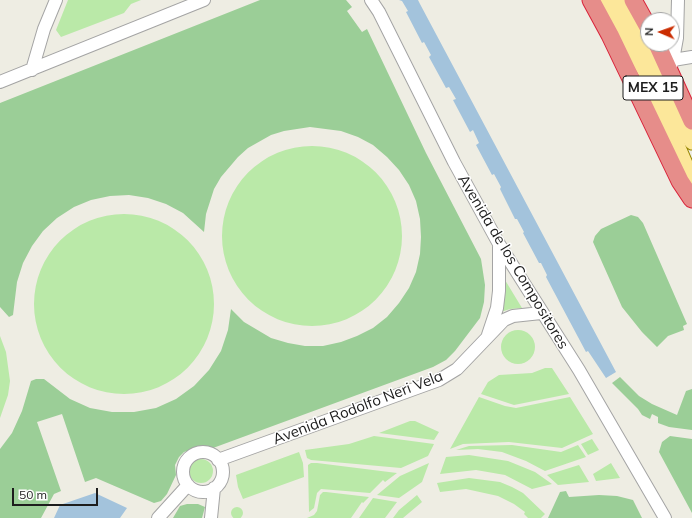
<!DOCTYPE html>
<style>
body{margin:0}
#map{position:relative;width:692px;height:518px;overflow:hidden;background:#eeede3;font-family:Mulish,sans-serif}
canvas{display:block}
.north{position:absolute;left:640px;top:12px;width:40px;height:40px;box-sizing:border-box;background:#fff;border:1px solid #a5a5a5;border-radius:50%;rotate:272deg;font-size:11px;font-weight:700;line-height:16px;text-align:center;color:#1d1d1d}
.north::after{content:'';display:block;margin:auto;width:14px;height:18px;background:#ca2c00;clip-path:polygon(50% 0,100% 100%,50% 72%,0 100%)}
.scale{position:absolute;left:12px;top:488px;width:86px;height:18px;box-sizing:border-box;border:2px solid #1d1d1d;border-top:0;padding-left:5px;font-size:12px;line-height:14px;white-space:nowrap;color:#1d1d1d;-webkit-text-stroke:3px #fff;paint-order:stroke}
</style>
<div id="map">
<canvas width="692" height="518"></canvas>
<div class="north">N</div>
<div class="scale">50 m</div>
</div>
<script>
const c = document.querySelector('canvas').getContext('2d');
c.lineJoin = 'round';
function fill(path, color) { c.fillStyle = color; c.fill(path, 'evenodd'); }
const toPath = rows => new Path2D(rows.map(r => 'M' + r).join(''));
function strokePath(path, color, width, dash) { c.strokeStyle = color; c.lineWidth = width; c.lineCap = dash ? 'butt' : 'round'; c.setLineDash(dash || []); c.stroke(path); }
function write(font, color, halo, rows, align = 'center') {
  c.font = font + ' Mulish,sans-serif'; c.lineWidth = 3; c.setLineDash([]); c.textBaseline = 'middle'; c.strokeStyle = halo; c.fillStyle = color; for (const [text, x, y, turn = 0] of rows) {
    c.save(); c.translate(x, y); c.rotate((+turn || 0) * Math.PI / 180); c.textAlign = isNaN(turn) ? turn : align; if (halo) c.strokeText(text, 0, 0); c.fillText(text, 0, 0); c.restore();
  }
}
const grass = toPath([
 [68,0,141,0,131,4,124,13,61,37,56,30],
 '222 236a90 90 0 1 1 180 0a90 90 0 1 1-180 0Z',
 '34 304a90 90 0 1 1 180 0a90 90 0 1 1-180 0Z',
 [505,280,522,308,510,309,501,312],
 '501 347a17 17 0 1 1 34 0a17 17 0 1 1-34 0Z',
 [0,336,6,352,10,381,8,395,0,418],
 [545,368,552,368,569,394,514,405,481,394,488,382,499,375,532,373],
 [479,397,505,406,516,408,570,397,593,434,562,448,509,442,463,444,450,449],
 [410,421,415,421,439,432,434,440,379,433],
 [374,436,434,444,428,456,401,468,311,460,307,458,305,450,349,444],
 [592,439,599,450,588,455,581,444],
 [512,445,561,452,578,445,586,457,545,471,526,461,502,452,478,449,456,450,469,446],
 [299,452,303,463,304,477,243,499,238,487,236,475],
 [469,455,508,461,535,472,552,484,532,489,505,475,476,470,440,474,446,457],
 '189 471a12 12 0 1 1 24 0a12 12 0 1 1-24 0Z',
 [311,463,317,463,397,473,385,482,383,480,370,493,321,489,317,493,314,508,309,512,308,465],
 [429,463,422,482,399,498,377,495,400,476],
 [611,463,620,478,596,481,593,474],
 [579,465,589,482,558,485,547,475],
 [469,478,500,482,512,487,523,493,545,514,541,518,528,518,524,514,525,512,514,504,498,496,466,489,440,492,437,483],
 [323,492,326,492,369,497,363,503,362,502,351,518,307,518,314,515,317,511,320,495],
 [417,495,422,502,403,518,393,518,399,510],
 [373,498,397,502,385,518,359,518],
 '231 513a6 6 0 1 1 12 0a6 6 0 1 1-12 0Z'
]);
const forest = toPath([
 [260,0,346,0,352,7,347,11,362,32,367,29,426,153,481,259,485,285,484,302,480,318,455,351,446,360,433,367,213,448,200,447,184,452,179,457,175,465,176,475,167,494,161,501,154,503,96,478,85,482,62,414,37,422,61,491,54,494,41,518,0,518,0,449,12,433,22,411,31,381,36,379,44,379,70,399,90,408,112,412,134,412,156,408,176,399,194,386,209,370,221,351,228,330,231,309,244,322,271,338,288,343,305,346,323,346,341,342,357,336,373,328,387,317,399,303,409,288,416,272,420,254,421,237,420,219,416,201,409,185,399,170,387,157,373,145,358,137,341,131,310,127,284,131,271,135,248,148,238,157,221,177,214,189,206,214,204,232,183,213,166,204,148,198,129,195,110,196,91,200,74,207,57,218,43,231,32,246,23,263,17,282,13,315,9,317,0,307,0,103],
 [631,215,638,217,643,223,687,324,683,326,684,330,668,336,657,347,642,332,622,307,593,242,595,236,601,229],
 [620,377,639,396,652,404,677,415,686,391,692,389,692,430,669,427,658,423,658,417,652,414,650,419,642,415,638,409,612,383],
 [670,436,692,439,692,513,659,452,662,442],
 [566,491,569,497,599,495,617,496,633,500,642,518,548,518,560,492],
 [187,504,198,504,205,507,202,518,173,518,180,506]
]);
const water = toPath([
 [399,0,418,0,420,4,616,372,606,378,588,351,586,352,546,277,547,275,541,263,539,263,523,233,524,232,517,219,515,219,500,189,501,187,494,174,492,175,476,145,479,143,473,130,470,132,453,100,456,99,449,87,446,88,429,57,431,55,424,42,422,43,406,12,408,11,402,1],
 [95,493,127,508,120,518,54,518,60,505]
]);
const minor = toPath([
 [371,0,379,12,454,162,499,244,579,370,665,518],
 [673,60,692,57],
 [32,70,44,29,56,0],
 [670,70,673,60,677,38,678,0],
 [0,82,204,0],
 [488,335,497,308,499,291,499,247],
 '183 472a20 20 0 1 1 40 0a20 20 0 1 1-40 0Z',
 [218,460,439,380,457,369,504,320,513,316,541,313],
 [158,518,188,485],
 [211,518,214,488]
]);
const major = toPath([
 [605,0,645,71,692,180],
 [621,0,658,66,692,142]
]);
const highway = toPath([
 [591,0,610,35,680,181,692,199],
 [633,0,648,27],
 [657,44,692,121]
]);
const shields = [
 [653,88,60]
];
const shieldNames = [
 ["MEX 15",653,88]
];
const streetNames = [
 ["Avenida de los Compositores",513,262,59],
 ["Avenida Rodolfo Neri Vela",358,408,-21]
];
fill(grass, '#bae9a8');
fill(forest, '#9bce97');
fill(water, '#a3c3dc');
strokePath(minor, '#a4a4a4', 14);
strokePath(major, '#968500', 17);
strokePath(highway, '#d9233a', 19);
strokePath(minor, '#fff', 12);
strokePath(major, '#fce79a', 15);
strokePath(highway, '#e68d8a', 17);
for (const [x, y, w] of shields) { const box = new Path2D(); box.roundRect(x - w / 2, y - 12, w, 24, 3); c.fillStyle = '#fff'; c.fill(box); strokePath(box, '#1d1d1d', 1); }
write('bold 14px', '#1d1d1d', null, shieldNames);
write('15px', '#1d1d1d', '#fff', streetNames);
</script>
